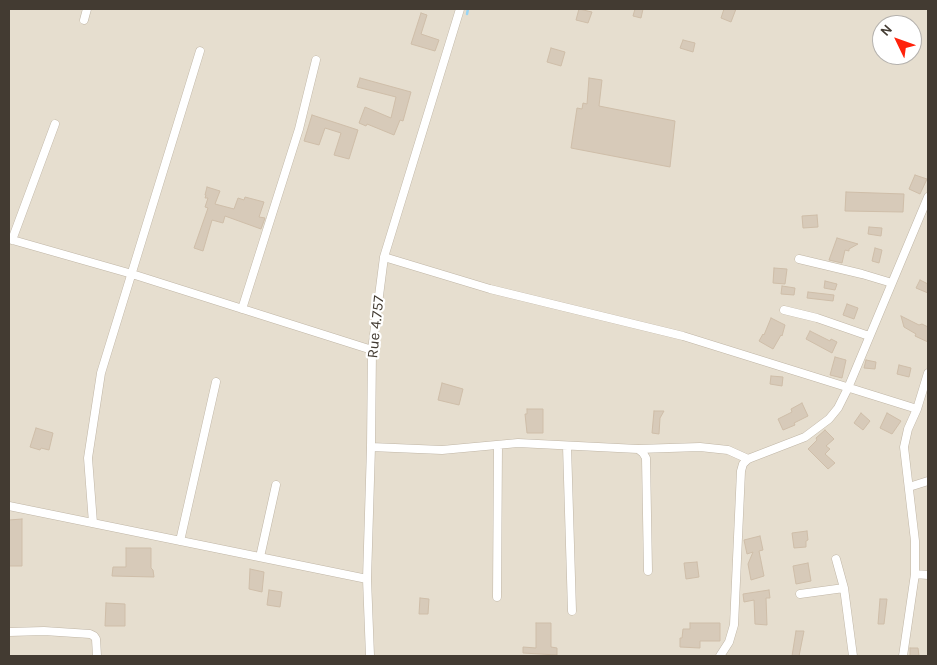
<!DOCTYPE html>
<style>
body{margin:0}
#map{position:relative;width:937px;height:665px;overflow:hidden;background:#f2ece1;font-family:Karla,sans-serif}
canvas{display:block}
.frame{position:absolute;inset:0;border:10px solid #433b32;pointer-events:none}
.north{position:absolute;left:872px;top:15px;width:50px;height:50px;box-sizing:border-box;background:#fff;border:1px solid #b4b1ad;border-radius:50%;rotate:312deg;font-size:14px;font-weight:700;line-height:20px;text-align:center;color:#433b32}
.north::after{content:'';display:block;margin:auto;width:18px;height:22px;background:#ff220b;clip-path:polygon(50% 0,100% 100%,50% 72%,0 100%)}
</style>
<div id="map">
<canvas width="937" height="665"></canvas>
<div class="frame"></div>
<div class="north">N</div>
</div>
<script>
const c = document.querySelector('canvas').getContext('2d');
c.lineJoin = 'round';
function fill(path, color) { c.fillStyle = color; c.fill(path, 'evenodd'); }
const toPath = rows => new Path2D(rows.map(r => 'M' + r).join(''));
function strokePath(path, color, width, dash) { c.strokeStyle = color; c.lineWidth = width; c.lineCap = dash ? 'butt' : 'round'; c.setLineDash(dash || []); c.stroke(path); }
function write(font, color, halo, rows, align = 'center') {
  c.font = font + ' Karla,sans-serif'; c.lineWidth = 4.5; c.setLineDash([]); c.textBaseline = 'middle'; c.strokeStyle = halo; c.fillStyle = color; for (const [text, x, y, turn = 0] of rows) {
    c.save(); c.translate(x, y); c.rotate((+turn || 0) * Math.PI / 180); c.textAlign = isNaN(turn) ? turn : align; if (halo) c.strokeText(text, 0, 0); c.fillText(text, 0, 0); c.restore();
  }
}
const residential = toPath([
 [9,9,928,9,928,656,9,656],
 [882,25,912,25,912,55,882,55]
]);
const stream = toPath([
 [467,14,468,9]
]);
const building = toPath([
 [579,9,592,12,588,23,576,20,579,9],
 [635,9,643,9,641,18,633,16,635,9],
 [724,9,736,9,731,22,721,18,724,9],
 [421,13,427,15,421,34,439,40,435,51,411,44,421,13],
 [683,40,695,43,693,52,680,48,683,40],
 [551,48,565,52,561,66,547,62,551,48],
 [360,78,411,92,403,121,400,120,394,135,367,124,366,126,359,123,365,107,391,118,396,97,357,87,360,78],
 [589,78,602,80,599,106,675,121,670,167,571,148,577,108,582,109,583,103,587,104,589,78],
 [312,115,358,130,349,159,334,155,341,133,325,128,319,145,304,141,312,115],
 [915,175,927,179,920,194,909,189,915,175],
 [207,187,220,191,215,204,234,209,238,198,244,200,245,197,264,202,259,217,265,218,261,229,225,216,223,223,212,220,203,251,194,248,208,208,205,207,208,198,205,198,206,195,205,195,207,187],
 [846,192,904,194,903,212,845,211,846,192],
 [817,215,818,227,803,228,802,216,817,215],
 [869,227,882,228,881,236,868,234,869,227],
 [837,238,858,244,849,249,849,251,845,250,842,263,829,260,837,238],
 [875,248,882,250,879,263,872,261,875,248],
 [774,268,787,269,785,284,773,283,774,268],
 [920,280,928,284,928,293,916,288,920,280],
 [825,281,837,284,835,290,824,288,825,281],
 [782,286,795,288,794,295,781,294,782,286],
 [808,292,834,295,833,301,807,298,808,292],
 [847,304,858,308,854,319,843,315,847,304],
 [901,316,919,325,922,324,928,327,928,342,915,336,916,334,904,327,901,316],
 [771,318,785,325,782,336,781,335,773,349,759,341,763,334,764,335,771,318],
 [810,331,830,341,831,339,837,342,832,353,806,339,810,331],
 [835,357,846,360,842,378,830,375,835,357],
 [866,360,876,362,875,369,864,368,866,360],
 [899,365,911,368,909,377,897,374,899,365],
 [771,376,783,377,782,386,770,384,771,376],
 [442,383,463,389,459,405,438,400,442,383],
 [802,403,808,416,794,423,795,425,783,430,778,419,792,412,791,409,802,403],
 [527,409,543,409,543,433,527,433,525,414,527,414,527,409],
 [654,411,664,411,660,418,659,434,652,433,654,411],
 [861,413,870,421,863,430,854,423,861,413],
 [887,413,901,421,892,434,880,428,887,413],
 [36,428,53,433,49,450,41,448,40,450,30,447,36,428],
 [825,430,834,439,826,446,830,449,825,454,835,463,828,469,808,449,817,440,816,438,825,430],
 [22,519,22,566,9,566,9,520,22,519],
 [807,531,808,540,806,541,806,547,794,548,792,533,807,531],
 [760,536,763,550,759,551,764,576,751,580,748,564,753,552,747,554,744,540,760,536],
 [126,548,151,548,151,568,153,570,154,577,112,576,113,567,126,567,126,548],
 [697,562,699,577,686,579,684,563,697,562],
 [808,563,811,581,796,584,793,566,808,563],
 [250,569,264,572,262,592,249,589,250,569],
 [269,590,282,592,280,607,267,605,269,590],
 [769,590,770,598,766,598,767,625,755,624,754,600,744,602,743,594,769,590],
 [420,598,429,599,428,614,419,614,420,598],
 [880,599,887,599,884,624,878,624,880,599],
 [106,603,125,604,125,626,105,626,106,603],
 [536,623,551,623,551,647,557,648,557,655,523,653,523,647,536,648,536,623],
 [690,623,720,623,720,641,700,641,700,648,680,647,680,638,682,638,683,629,690,629,690,623],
 [796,631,804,631,799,656,792,656,796,631],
 [910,648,918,648,919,656,910,656,910,648]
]);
const minor = toPath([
 [84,20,87,9],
 [9,239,132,274,372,350],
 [12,240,55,124],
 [384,257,490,289,683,336,917,409,928,373],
 [799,259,862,274,892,283],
 [242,309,299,129,316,60],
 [784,310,817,318,869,336],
 [567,446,572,611],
 [371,447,442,450,518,443,638,449,643,453,646,458,648,571],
 [638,449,700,447,728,450,748,459],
 [909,487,928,481],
 [9,506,367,579],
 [93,523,88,458,101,373,200,51],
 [180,541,216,382],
 [260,557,276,485],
 [836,559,844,588,853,656],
 [915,574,928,575],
 [800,594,844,588],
 [497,597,498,445],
 [9,632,44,631,90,634,94,636,96,639,97,656],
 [370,656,367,579,371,447,372,350,384,257,460,9],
 [720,656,729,642,734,625,741,471,743,464,748,459,805,437,829,419,838,408,848,388,928,197],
 [903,656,915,574,915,541,904,447,908,429,917,409]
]);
const streetNames = [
 ["Rue 4.757",376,327,-84]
];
fill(residential, '#e6decf');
strokePath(stream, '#97d4f5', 2.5);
fill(building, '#d7cab9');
strokePath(building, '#cfbea9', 1);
strokePath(minor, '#c0b6a6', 9);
strokePath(minor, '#fff', 8);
write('15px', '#433b32', '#fff', streetNames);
</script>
